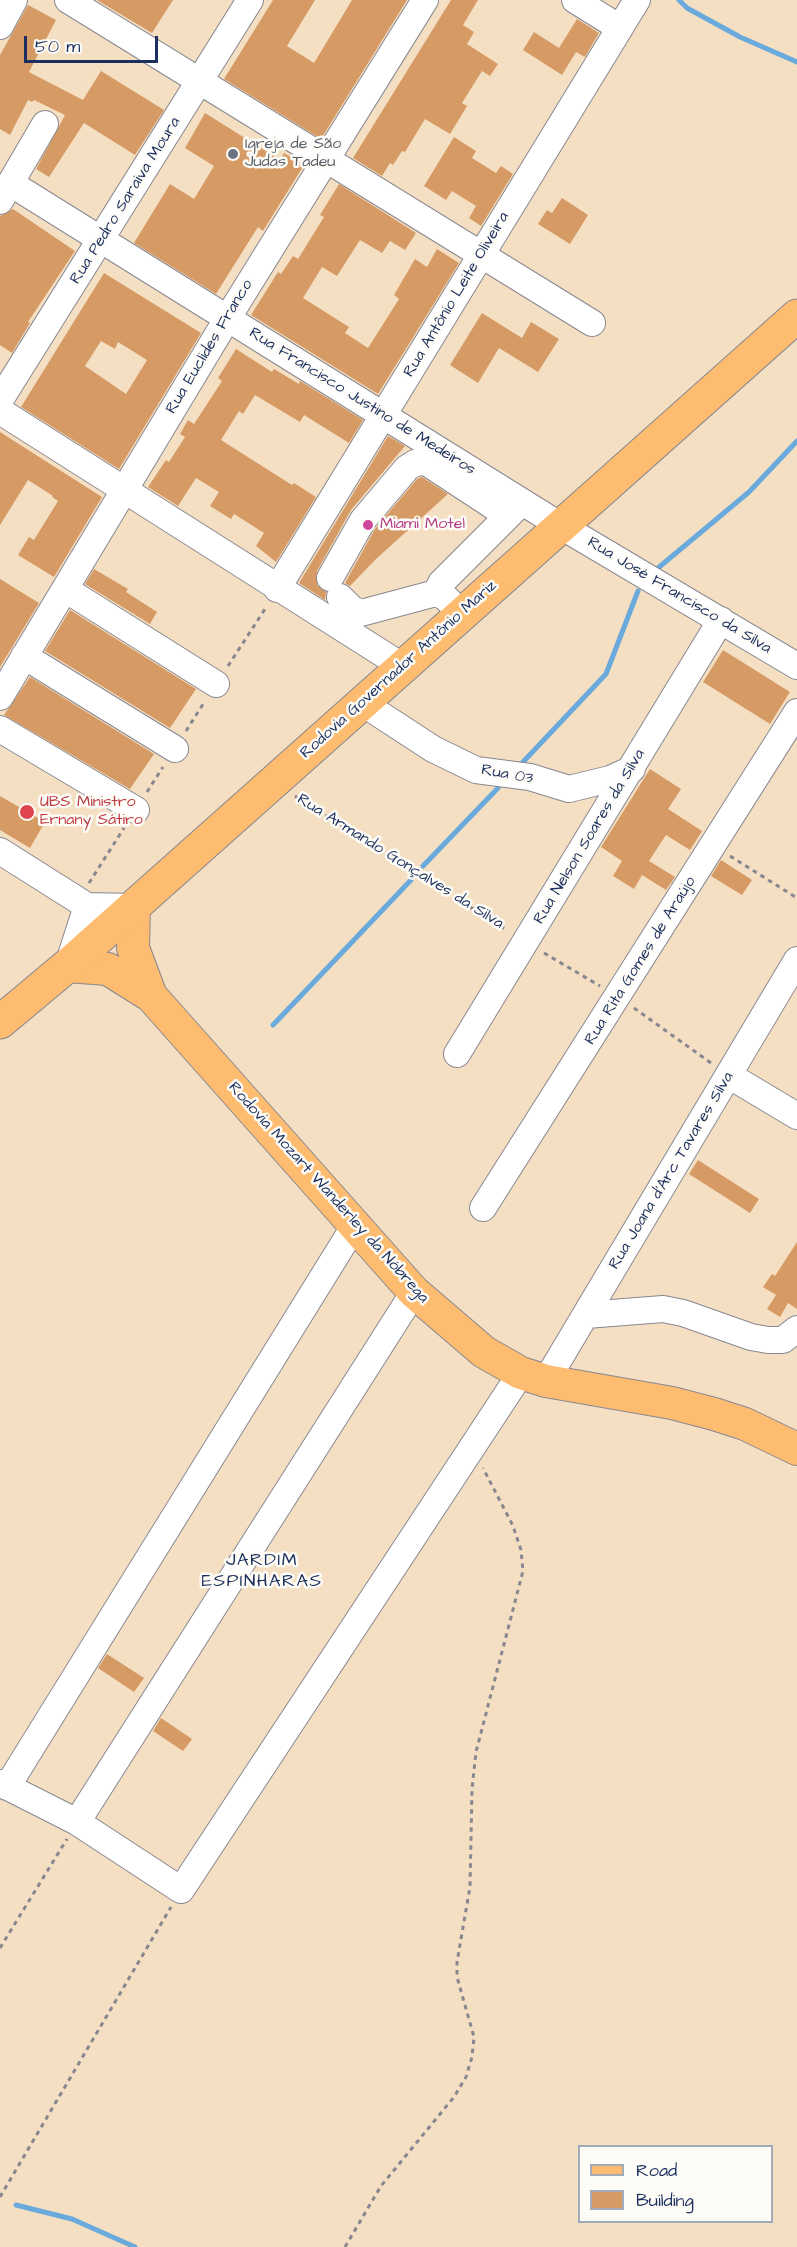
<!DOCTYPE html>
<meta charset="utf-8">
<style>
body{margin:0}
#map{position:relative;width:797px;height:2247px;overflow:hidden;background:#f4dfc3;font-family:"Architects Daughter",sans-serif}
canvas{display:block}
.legend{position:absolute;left:578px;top:2145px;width:195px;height:78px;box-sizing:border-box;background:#fdfcf7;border:2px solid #a3aaba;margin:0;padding:8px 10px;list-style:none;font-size:18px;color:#1b2f5e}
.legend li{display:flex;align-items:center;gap:12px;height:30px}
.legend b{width:30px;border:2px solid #a3aaba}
.scale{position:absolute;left:24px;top:36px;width:134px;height:27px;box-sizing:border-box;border:3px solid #1b2f5e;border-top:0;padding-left:8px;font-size:18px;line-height:21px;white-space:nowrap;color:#1b2f5e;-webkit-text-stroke:4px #fdfcf7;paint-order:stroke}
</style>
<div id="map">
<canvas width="797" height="2247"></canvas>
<ul class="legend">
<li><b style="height:8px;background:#fdbc70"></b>Road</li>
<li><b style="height:16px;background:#d69b65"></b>Building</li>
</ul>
<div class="scale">50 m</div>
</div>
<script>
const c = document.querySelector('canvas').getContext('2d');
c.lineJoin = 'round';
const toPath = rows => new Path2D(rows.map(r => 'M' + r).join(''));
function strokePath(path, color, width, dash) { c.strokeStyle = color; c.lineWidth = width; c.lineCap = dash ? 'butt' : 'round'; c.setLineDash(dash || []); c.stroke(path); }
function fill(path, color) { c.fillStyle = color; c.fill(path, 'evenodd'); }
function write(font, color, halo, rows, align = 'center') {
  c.font = font + ' "Architects Daughter",sans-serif'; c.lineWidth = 5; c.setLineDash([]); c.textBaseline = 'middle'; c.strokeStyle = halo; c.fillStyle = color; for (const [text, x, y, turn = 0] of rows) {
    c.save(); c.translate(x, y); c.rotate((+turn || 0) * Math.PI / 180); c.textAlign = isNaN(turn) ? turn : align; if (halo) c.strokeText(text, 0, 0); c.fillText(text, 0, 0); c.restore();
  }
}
const stream = toPath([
 [679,0,687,8,740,37,797,62],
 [658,568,749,492,797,441],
 [523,762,606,674,638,591],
 [423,866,498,788],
 [273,1025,411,880],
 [16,2205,72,2219,135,2247]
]);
const building = toPath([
 [97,0,173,0,152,33],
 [273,0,315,0,287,46,314,63,352,0,407,0,321,139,224,79],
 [451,0,478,0,463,25,474,32,467,44,498,64,490,76,482,71,462,103,467,106,450,134,425,119,405,152,402,151,393,165,390,163,382,176,353,158],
 [28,5,56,20,29,72,83,100,101,71,164,110,135,155,84,123,49,177,36,169,65,115,34,100,32,102,28,100,10,135,0,129,0,55],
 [577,19,599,33,585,57,576,52,562,75,523,50,534,32,559,48],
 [205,113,280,160,284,153,304,165,263,231,258,227,216,294,134,243,170,184,194,199,214,166,185,148],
 [454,137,476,151,472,158,496,173,501,166,513,174,481,226,469,218,476,206,452,191,446,200,424,186],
 [339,184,416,233,405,250,390,241,382,253,360,240,337,276,322,267,303,298,349,327,345,333,368,348,399,299,394,295,415,259,427,267,437,249,459,263,378,394,251,315,278,272,281,274,293,256,298,259,324,217,320,215],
 [562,198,588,215,570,244,538,224,547,210,552,213],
 [13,209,75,251,28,322,30,323,12,353,0,345,0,216],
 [104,273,201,333,119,469,21,407],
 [101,341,115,349,118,342,147,360,126,394,85,366],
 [482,313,522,338,531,322,559,339,538,372,499,348,478,383,450,365],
 [236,349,272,372,274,369,299,384,300,381,363,420,349,443,304,415,300,422,255,395,243,414,239,411,221,440,292,485,294,483,316,497,276,562,256,546,264,533,234,514,231,519,210,506,219,492,196,478,178,506,148,487,166,460,169,462,185,437,180,434,188,420,194,424,213,395,222,381,218,378],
 [0,432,102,497,54,577,18,555,29,537,34,540,58,501,52,497,53,496,28,480,0,525],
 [388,436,405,446,351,510,317,571,317,585,326,592,325,600,299,583],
 [422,477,448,494,376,559,350,586,345,583,375,529,417,479],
 [94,569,128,589,126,592,157,612,150,624,85,584],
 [0,579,39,603,0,667],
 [70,610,196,689,170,728,45,651],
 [723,650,790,692,770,724,703,682],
 [30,677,154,754,130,789,4,715],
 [650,769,681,789,668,809,702,831,690,850,666,835,649,861,675,877,666,890,642,875,634,889,613,876,622,861,601,847],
 [0,796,45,822,30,848,0,830],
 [721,860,752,880,742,895,711,876],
 [698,1160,759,1199,750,1213,689,1174],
 [797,1242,797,1309,788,1303,780,1317,767,1309,776,1295,763,1287,772,1274,775,1276],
 [107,1654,144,1678,134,1692,98,1668],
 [161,1718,192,1739,183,1751,153,1731]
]);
const path = toPath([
 [228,666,267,606],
 [186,731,205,701],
 [147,792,163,767],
 [295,796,508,931],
 [730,856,797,898],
 [89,883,124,828],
 [544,953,600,986],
 [634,1008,711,1063],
 [0,1948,67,1839],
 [0,2197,171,1907],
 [345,2247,381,2186,454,2097,466,2077,472,2057,474,2037,457,1977,457,1962,470,1887,472,1789,476,1752,523,1571,521,1550,513,1526,483,1468]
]);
const minor = toPath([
 [68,0,592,323],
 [575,0,620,28],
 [0,26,14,0],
 [10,183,561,526,797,666],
 [0,201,45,124],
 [0,400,250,0],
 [0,411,402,666],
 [330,578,363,520,407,468,415,463,426,462,508,516],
 [65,589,216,684],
 [277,589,637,0],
 [436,593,441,583,518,506],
 [340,597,352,609,361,613,436,593,445,597,462,614],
 [24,656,175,749],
 [0,697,227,319,425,0],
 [361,702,433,749,476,770,530,777,569,789,610,779,632,769],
 [0,729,136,810],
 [0,851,87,906,134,907],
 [68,965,87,906],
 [457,1054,721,620],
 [730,1076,797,1116],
 [483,1208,797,712],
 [586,1315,663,1309,683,1313,751,1337,768,1340,783,1340,797,1329],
 [546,1381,797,960],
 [0,1783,77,1822,181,1890,521,1373],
 [7,1787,355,1225],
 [77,1822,414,1292]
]);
const major = toPath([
 [134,907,133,948,151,996],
 [67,966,108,969,151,996,414,1292,484,1352,521,1373,546,1381,672,1403,714,1414,745,1424,797,1449]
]);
const highway = toPath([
 [0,1022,67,966,797,316]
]);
const markers = [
 [233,154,6,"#6b7280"],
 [368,525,6,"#d1479c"],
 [27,812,8,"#e0444e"]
];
const worshipNames = [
 ["Igreja de São",245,145],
 ["Judas Tadeu",245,163]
];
const streetNames = [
 ["Rua Pedro Saraiva Moura",126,201,-58],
 ["Rua Antônio Leite Oliveira",457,295,-59],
 ["Rua Euclides Franco",210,347,-59],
 ["Rua Francisco Justino de Medeiros",362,402,32],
 ["Rua José Francisco da Silva",679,596,31],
 ["Rodovia Governador Antônio Mariz",399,670,-42],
 ["Rua 03",507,775,10],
 ["Rua Nelson Soares da Silva",590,837,-59],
 ["Rua Armando Gonçalves da Silva",400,862,32],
 ["Rua Rita Gomes de Araújo",641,961,-58],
 ["Rua Joana d'Arc Tavares Silva",672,1171,-59],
 ["Rodovia Mozart Wanderley da Nóbrega",328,1193,48]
];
const hotelNames = [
 ["Miami Motel",380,525]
];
const healthNames = [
 ["UBS Ministro",40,803],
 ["Ernany Sátiro",40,821]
];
const neighbourhoodNames = [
 ["JARDIM",262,1561],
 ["ESPINHARAS",262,1582]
];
strokePath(stream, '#6aa9dc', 5);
fill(building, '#d69b65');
strokePath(minor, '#888790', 28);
strokePath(major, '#888790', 34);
strokePath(highway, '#888790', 35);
strokePath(path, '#888790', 3, [4.5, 4.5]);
strokePath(minor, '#fff', 26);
strokePath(major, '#fdbc70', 32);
strokePath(highway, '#fdbc70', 33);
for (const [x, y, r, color] of markers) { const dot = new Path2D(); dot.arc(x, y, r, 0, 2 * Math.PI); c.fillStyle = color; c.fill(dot); strokePath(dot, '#fdfcf7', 2); }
write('16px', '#5b616d', '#fdfcf7', worshipNames, 'left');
write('16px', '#1b2f5e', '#fdfcf7', streetNames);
write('16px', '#b23c85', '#fdfcf7', hotelNames, 'left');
write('16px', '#be3a42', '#fdfcf7', healthNames, 'left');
c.letterSpacing = '1.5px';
write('18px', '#1b2f5e', '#fdfcf7', neighbourhoodNames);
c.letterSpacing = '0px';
</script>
